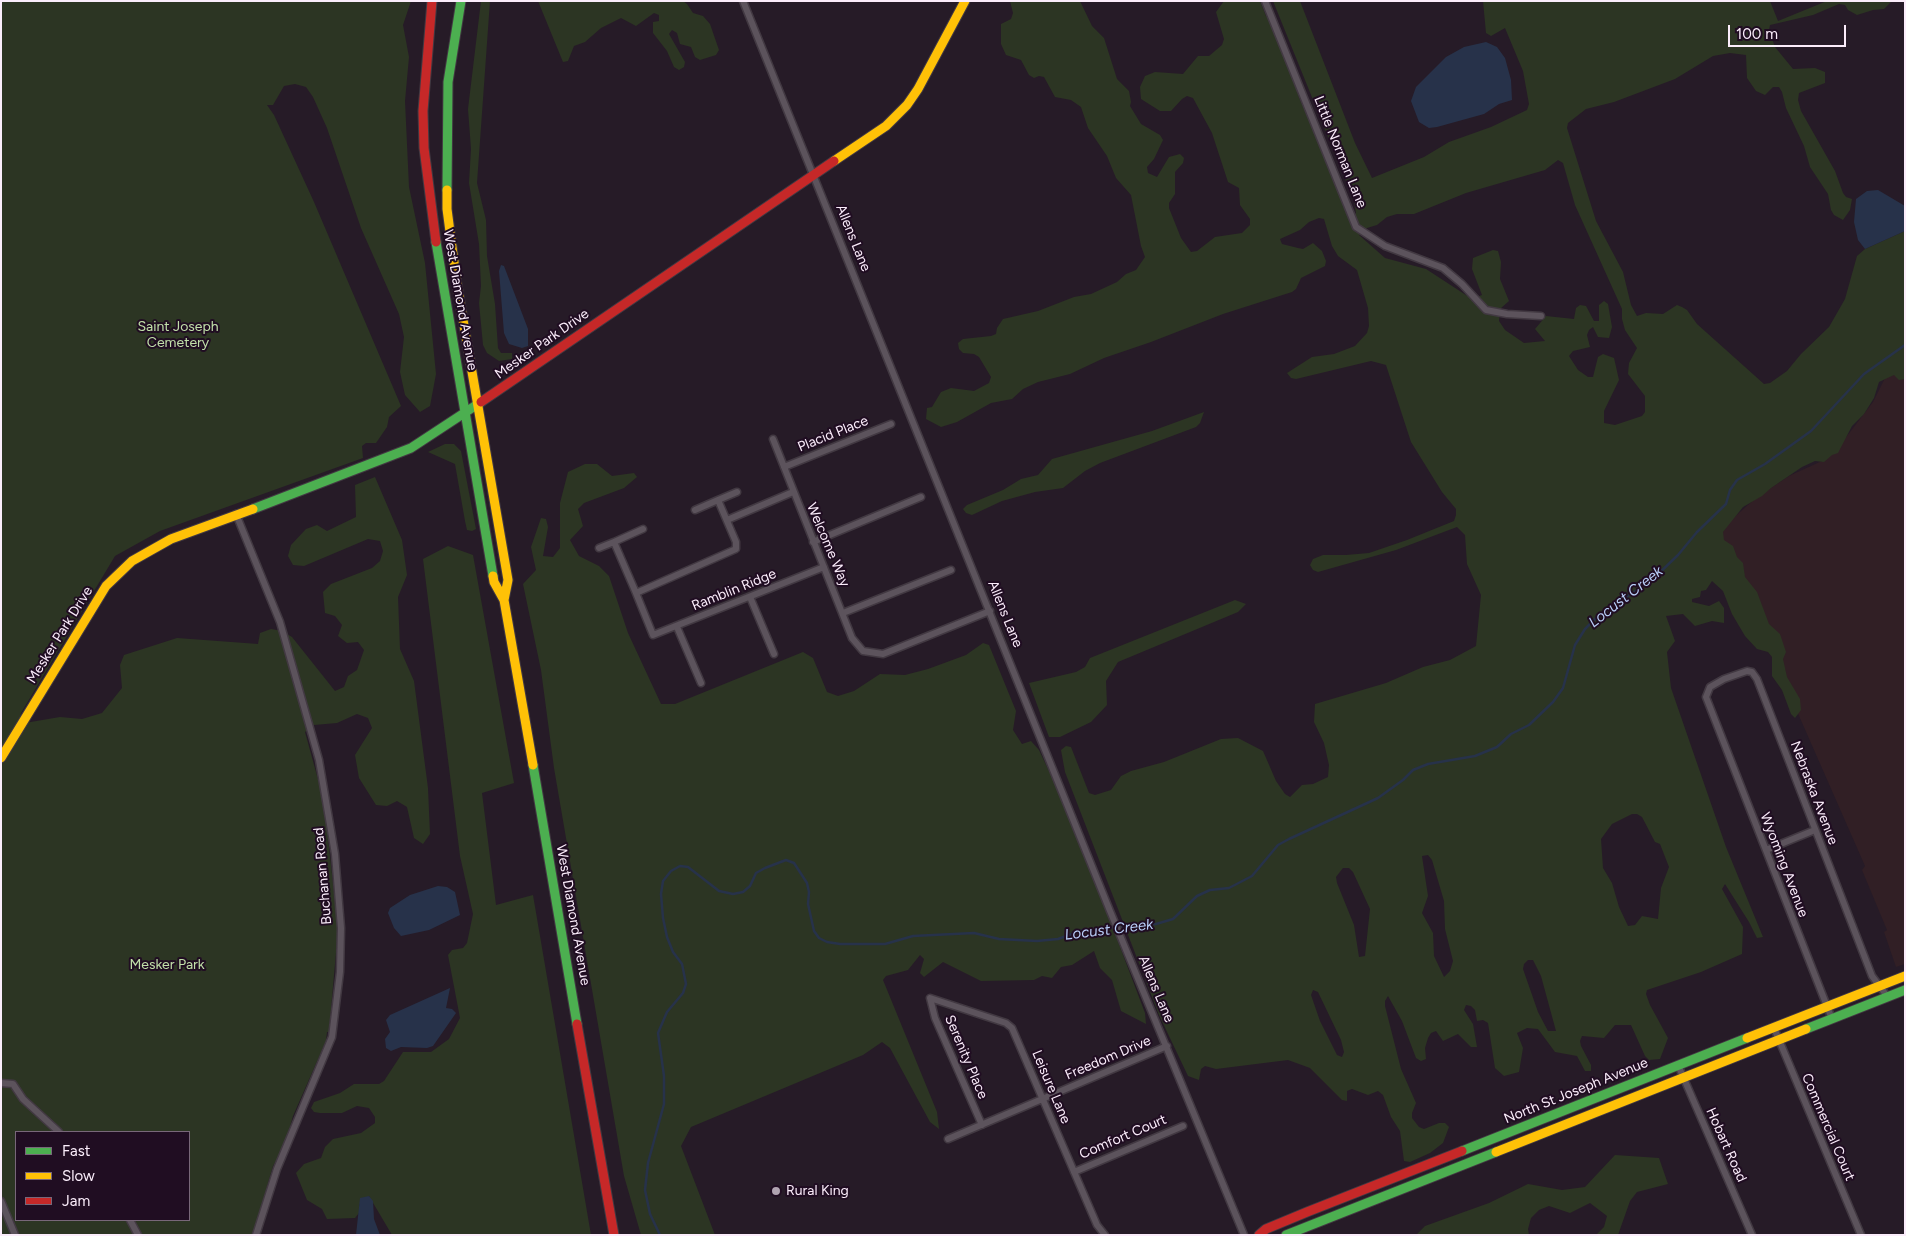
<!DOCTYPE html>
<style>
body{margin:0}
#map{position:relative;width:1906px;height:1236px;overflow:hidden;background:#261b27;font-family:Figtree,sans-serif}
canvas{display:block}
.frame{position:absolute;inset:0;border:2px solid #fbedfb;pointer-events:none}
.legend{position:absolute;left:15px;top:1131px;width:175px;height:90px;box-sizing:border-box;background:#200d22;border:1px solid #786779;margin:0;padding:6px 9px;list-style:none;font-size:15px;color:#fbedfb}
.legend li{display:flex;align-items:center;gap:10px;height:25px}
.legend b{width:25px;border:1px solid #786779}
.scale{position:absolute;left:1728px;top:25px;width:118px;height:22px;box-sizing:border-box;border:2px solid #fbedfb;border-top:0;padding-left:6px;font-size:15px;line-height:18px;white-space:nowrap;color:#fbedfb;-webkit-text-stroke:4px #200d22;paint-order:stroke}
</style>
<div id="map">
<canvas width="1906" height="1236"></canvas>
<div class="frame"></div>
<ul class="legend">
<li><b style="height:6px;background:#4caf50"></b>Fast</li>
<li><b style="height:6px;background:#ffc107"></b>Slow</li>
<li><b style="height:6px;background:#c62828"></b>Jam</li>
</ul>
<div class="scale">100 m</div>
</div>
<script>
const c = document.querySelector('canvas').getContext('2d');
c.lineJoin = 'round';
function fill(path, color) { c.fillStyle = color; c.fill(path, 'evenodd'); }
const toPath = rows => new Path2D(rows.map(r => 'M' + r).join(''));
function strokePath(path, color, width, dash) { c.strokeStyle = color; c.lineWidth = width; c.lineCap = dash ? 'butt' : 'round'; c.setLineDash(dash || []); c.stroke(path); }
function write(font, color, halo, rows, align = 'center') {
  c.font = font + ' Figtree,sans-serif'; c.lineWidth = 4; c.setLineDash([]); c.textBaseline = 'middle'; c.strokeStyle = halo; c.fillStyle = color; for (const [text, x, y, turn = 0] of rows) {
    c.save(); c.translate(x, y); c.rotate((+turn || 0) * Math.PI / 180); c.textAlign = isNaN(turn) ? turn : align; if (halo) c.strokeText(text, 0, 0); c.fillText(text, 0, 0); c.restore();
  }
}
const industrial = toPath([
 [1898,373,1905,373,1905,964,1896,967,1884,932,1887,930,1862,870,1865,866,1720,536,1731,520,1757,497,1789,476,1822,461,1847,436,1873,402,1885,378]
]);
const green = toPath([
 [1,1,411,1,403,25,409,57,405,101,409,187,425,263,436,374,430,406,420,412,405,395,400,372,404,337,399,314,361,228,327,128,313,97,306,87,295,84,284,86,273,105,267,105,274,115,314,202,401,406,389,417,387,427,376,443,366,443,362,446,363,458,160,531,115,556,21,713,19,724,60,717,82,719,102,713,122,688,120,665,124,655,177,638,258,644,260,633,271,629,282,631,292,637,335,691,344,687,348,676,357,670,364,650,358,642,347,643,338,636,342,625,335,616,325,613,323,592,331,584,372,568,380,561,383,551,380,541,368,539,304,566,293,565,288,556,291,545,306,529,317,525,327,531,356,517,355,485,375,477,402,540,407,575,398,597,400,649,414,681,428,788,430,834,423,844,414,838,407,807,397,801,387,806,376,805,359,778,355,755,372,728,368,718,357,714,337,723,314,725,305,732,324,801,338,930,329,1032,327,1032,326,1041,293,1116,284,1148,273,1166,253,1235,1,1235],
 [16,1132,189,1132,189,1220,16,1220],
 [481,1,490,1,477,183,486,220,487,256,495,304,498,348,501,353,512,353,512,359,499,361,487,353,483,345,479,303,481,286,479,244,469,183,471,149,468,109],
 [538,1,683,1,687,4,693,13,703,16,710,24,719,50,716,55,700,60,695,57,691,47,680,44,677,33,672,30,669,34,685,62,684,67,679,70,674,67,667,51,653,33,653,22,659,21,659,15,654,13,636,26,621,18,601,28,585,42,574,46,568,61,563,62],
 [1010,1,1080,1,1092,26,1104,38,1117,79,1129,91,1131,102,1130,106,1141,124,1160,135,1163,140,1154,159,1147,167,1148,173,1157,177,1169,157,1180,154,1184,158,1183,163,1175,172,1175,194,1169,203,1169,208,1181,238,1191,252,1197,251,1215,237,1242,233,1250,225,1250,219,1240,205,1239,188,1228,182,1212,133,1193,98,1187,96,1182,99,1171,111,1160,111,1141,99,1140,87,1145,76,1155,72,1183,74,1198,56,1209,56,1222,45,1224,39,1216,12,1224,1,1260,1,1266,16,1274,23,1300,100,1352,217,1356,213,1354,201,1273,1,1300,1,1355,143,1372,178,1424,157,1449,142,1491,127,1527,110,1529,104,1523,71,1505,28,1491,36,1486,33,1483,1,1770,1,1778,21,1827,1,1892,1,1884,9,1873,10,1857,15,1848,10,1845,5,1839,4,1813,15,1770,25,1769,30,1775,47,1793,69,1815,68,1825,72,1825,83,1799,93,1798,100,1801,111,1835,171,1843,193,1846,197,1852,199,1850,210,1843,220,1834,215,1831,210,1828,194,1810,167,1804,146,1786,108,1782,92,1779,87,1773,87,1765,95,1756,91,1747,78,1746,55,1730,53,1713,56,1675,79,1614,102,1586,109,1568,123,1567,128,1596,221,1623,272,1631,305,1637,316,1646,313,1663,314,1677,305,1682,307,1687,310,1697,324,1764,384,1770,383,1787,371,1801,354,1829,327,1845,299,1857,256,1865,249,1905,231,1905,379,1899,380,1894,375,1879,382,1874,398,1864,414,1852,426,1838,453,1832,455,1824,462,1815,461,1802,467,1771,488,1762,496,1743,507,1723,532,1724,540,1733,546,1737,557,1743,563,1745,577,1757,592,1769,624,1780,634,1786,652,1783,659,1787,677,1800,699,1801,710,1795,718,1791,714,1782,690,1772,676,1772,657,1768,652,1757,649,1745,636,1732,614,1723,591,1712,581,1706,590,1701,591,1700,597,1692,599,1692,602,1709,606,1719,601,1724,608,1724,623,1712,621,1695,626,1683,614,1666,616,1675,641,1667,652,1671,688,1726,847,1763,937,1757,938,1749,922,1725,884,1722,889,1743,927,1742,954,1701,972,1647,990,1646,994,1650,1005,1668,1038,1660,1059,1649,1060,1645,1056,1631,1025,1615,1025,1604,1038,1582,1036,1580,1041,1581,1046,1591,1065,1591,1071,1585,1071,1577,1056,1555,1052,1538,1029,1527,1028,1517,1033,1523,1048,1519,1072,1504,1076,1495,1068,1488,1023,1483,1020,1477,1021,1475,1010,1471,1006,1466,1005,1464,1010,1473,1024,1477,1047,1471,1047,1458,1034,1443,1041,1436,1031,1431,1033,1428,1038,1425,1048,1426,1059,1421,1061,1416,1058,1402,1021,1388,996,1385,1001,1385,1006,1401,1069,1416,1103,1412,1113,1412,1118,1419,1127,1424,1129,1439,1123,1445,1123,1449,1127,1443,1143,1430,1153,1410,1162,1404,1161,1400,1131,1391,1117,1383,1095,1378,1091,1368,1095,1352,1089,1347,1091,1347,1101,1342,1100,1310,1068,1288,1060,1216,1069,1205,1066,1201,1069,1199,1080,1188,1076,1159,1015,1065,772,1061,750,1066,746,1071,747,1089,793,1095,795,1111,790,1121,776,1131,771,1164,762,1221,739,1238,738,1263,751,1276,781,1285,794,1290,797,1302,785,1313,784,1328,777,1329,765,1324,743,1314,722,1315,704,1386,683,1423,667,1450,660,1476,646,1481,595,1467,564,1465,535,1457,527,1396,550,1318,572,1313,570,1310,565,1313,559,1323,555,1346,555,1369,553,1407,540,1454,521,1456,515,1456,509,1442,492,1411,442,1386,365,1371,361,1296,379,1291,378,1287,373,1312,357,1334,354,1355,346,1367,333,1369,326,1368,308,1357,270,1338,256,1332,246,1324,219,1319,218,1309,222,1300,230,1280,239,1282,244,1298,248,1303,249,1313,243,1322,251,1326,261,1325,266,1301,278,1296,289,1292,292,1223,314,1151,342,1104,358,1070,374,1038,382,1023,389,1012,399,991,403,957,422,941,427,926,419,927,408,932,407,941,392,951,388,974,391,989,383,991,377,979,357,974,354,963,353,959,349,958,343,963,339,991,336,996,334,997,328,1003,319,1038,311,1074,297,1091,294,1117,282,1126,274,1136,270,1145,257,1141,246,1131,195,1116,178,1107,156,1088,128,1081,107,1071,100,1055,97,1044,77,1039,76,1034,78,1029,75,1021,60,1006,55,1001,44,1001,24,1011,19,1013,13],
 [1558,160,1563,163,1575,205,1622,309,1622,319,1625,330,1637,348,1629,363,1628,374,1645,396,1645,412,1642,416,1615,425,1604,423,1604,411,1619,380,1614,358,1603,354,1598,357,1593,377,1588,377,1578,370,1569,356,1573,351,1590,347,1587,335,1589,330,1593,327,1598,337,1609,338,1612,327,1608,304,1604,301,1599,305,1599,321,1594,321,1586,306,1580,305,1576,308,1574,319,1546,316,1535,329,1545,341,1524,343,1505,330,1499,321,1500,309,1509,301,1500,279,1501,262,1498,251,1493,250,1473,258,1472,269,1482,295,1472,299,1426,269,1385,258,1359,235,1367,228,1377,225,1387,217,1397,214,1414,214,1466,193,1545,170],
 [1632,814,1637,814,1642,817,1655,842,1660,844,1669,867,1661,888,1658,919,1642,916,1635,925,1628,926,1619,907,1612,883,1603,868,1601,839,1612,824],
 [1428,855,1432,860,1444,901,1445,929,1453,961,1450,971,1444,977,1434,956,1433,933,1422,913,1428,896,1422,856],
 [1343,868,1349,868,1353,872,1370,909,1365,956,1359,957,1354,925,1337,883,1336,877],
 [1528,960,1533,960,1541,976,1556,1031,1548,1031,1538,1012,1523,969,1524,964],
 [1313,990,1318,992,1341,1040,1344,1052,1342,1057,1337,1055,1320,1021,1311,995],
 [1204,412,1200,423,1196,427,1100,463,1085,471,1063,488,1035,492,1002,501,972,515,966,513,963,509,967,505,1003,490,1021,479,1038,475,1052,459,1152,431],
 [445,444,454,444,461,451,476,529,472,531,467,530,465,521,455,464,428,452],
 [585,464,597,464,612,476,634,473,637,477,624,488,584,503,578,509,583,526,570,540,579,556,599,566,609,576,628,633,661,704,675,704,803,652,813,658,827,692,838,696,854,691,880,674,905,675,928,669,966,655,983,643,989,645,1016,711,1013,730,1022,744,1031,741,1039,750,1071,817,1145,1013,1146,1024,1121,1011,1112,980,1100,968,1094,951,1072,965,1061,967,1052,978,1042,976,1034,980,981,981,943,962,924,977,920,973,924,959,920,955,908,970,886,976,883,980,937,1112,939,1129,930,1122,890,1048,882,1042,863,1055,691,1127,681,1146,715,1235,641,1235,624,1176,554,768,541,670,523,584,536,570,531,547,541,518,546,519,548,527,543,556,553,557,560,548,560,503,568,472],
 [448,546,473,555,514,783,482,793,496,905,533,895,591,1235,392,1235,369,1196,359,1205,359,1213,355,1218,327,1219,322,1209,307,1200,296,1173,304,1164,321,1158,325,1147,333,1139,361,1133,375,1123,375,1117,369,1108,357,1106,342,1113,320,1113,314,1112,311,1108,314,1102,340,1093,354,1084,379,1084,384,1081,403,1052,431,1052,449,1039,460,1018,448,955,452,950,463,948,467,943,473,914,460,856,423,559],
 [1235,600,1246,604,1238,612,1118,662,1106,681,1107,705,1091,722,1060,737,1049,737,1029,683,1076,672,1085,667,1090,658],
 [1615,1155,1659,1158,1668,1184,1637,1192,1630,1201,1618,1235,1596,1235,1604,1227,1607,1216,1590,1203,1570,1213,1549,1206,1539,1210,1531,1218,1528,1229,1529,1235,1416,1235,1425,1226,1489,1203,1528,1184,1562,1190,1585,1187]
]);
const water = toPath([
 [1486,42,1497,47,1505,58,1511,80,1512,100,1499,104,1484,114,1437,127,1429,128,1419,122,1411,101,1416,87,1446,57,1464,47],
 [1878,190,1905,206,1905,231,1865,249,1858,240,1854,222,1856,199,1867,191],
 [501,265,504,266,528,329,528,346,522,348,509,344,504,333,499,271],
 [438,886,447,887,455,892,460,915,429,930,401,936,394,928,388,913,390,908,410,895],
 [450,988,446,1008,452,1009,456,1013,433,1046,427,1048,401,1047,391,1051,386,1048,385,1039,390,1032,386,1020,390,1015],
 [369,1196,373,1201,374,1219,380,1235,356,1235,360,1198]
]);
const stream = toPath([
 [660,1235,650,1214,645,1190,648,1163,664,1104,664,1076,658,1033,667,1012,683,993,686,984,682,964,673,952,667,937,663,918,661,894,663,881,671,871,680,866,688,867,719,891,733,894,743,892,750,886,756,873,765,868,786,860,794,863,807,883,809,892,808,904,814,931,819,938,827,942,840,944,885,944,913,936,974,933,999,939,1037,941,1058,939,1083,930,1156,924,1173,919,1197,896,1210,890,1229,888,1252,876,1278,845,1289,839,1378,798,1403,780,1413,770,1428,764,1475,756,1497,747,1511,734,1529,725,1553,702,1563,688,1575,645,1585,629,1598,616,1652,580,1678,555,1697,532,1726,504,1730,490,1737,480,1765,464,1811,431,1864,374,1905,345]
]);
const street = toPath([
 [743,1,1110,911,1244,1235],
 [1265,1,1356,227,1385,246,1443,268,1462,284,1486,310,1507,314,1541,316],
 [773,439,852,638,863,651,883,654,990,611],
 [784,467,891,424],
 [695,510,718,500],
 [236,514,280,622,319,760,335,854,341,928,340,972,332,1037,277,1169,256,1235],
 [727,520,793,492],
 [643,529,614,542,636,593,736,549,736,542,718,500,737,492],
 [813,542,921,497],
 [599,548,614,542],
 [636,593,653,635,824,567],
 [750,597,774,654],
 [843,613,951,570],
 [677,627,701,683],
 [1766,850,1815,830],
 [1832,1019,1706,697,1710,687,1724,679,1747,671,1752,672,1757,679,1872,976,1887,996],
 [1774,1028,1861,1235],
 [1678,1065,1752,1235],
 [1,1083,13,1084,23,1099,59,1132],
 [982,1125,935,1018,930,998,1006,1023,1012,1028,1097,1225,1105,1235],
 [948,1139,1167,1046],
 [1074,1172,1183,1126],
 [1,1201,15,1235],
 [130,1220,138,1235]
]);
const fast = toPath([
 [447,190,448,82,461,1],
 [436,242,493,576],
 [253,509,411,448,481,402],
 [533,765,577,1024],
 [1806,1029,1905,990],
 [1462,1151,1747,1038],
 [1286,1235,1496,1152]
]);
const slow = toPath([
 [834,161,886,126,907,105,918,89,965,1],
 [447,190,447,209,457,285,508,580,504,600],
 [493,576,494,582,504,600,533,765],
 [1,758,106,586,132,561,171,539,253,509],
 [1747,1038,1905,976],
 [1496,1152,1806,1029]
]);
const jam = toPath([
 [432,1,423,111,424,148,436,242],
 [481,402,834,161],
 [577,1024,614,1235],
 [1259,1235,1266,1229,1307,1212,1462,1151]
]);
const markers = [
 [776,1191,5,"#b0a4b1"]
];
const streetNames = [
 ["Little Norman Lane",1340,152,68],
 ["Allens Lane",853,238,68],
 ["West Diamond Avenue",460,300,80],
 ["Mesker Park Drive",542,344,-35],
 ["Placid Place",833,434,-22],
 ["Welcome Way",828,545,67],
 ["Ramblin Ridge",734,590,-22],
 ["Allens Lane",1005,614,68],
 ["Mesker Park Drive",60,635,-58],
 ["Nebraska Avenue",1814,793,69],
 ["Wyoming Avenue",1784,865,69],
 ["Buchanan Road",323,876,-95],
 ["West Diamond Avenue",573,915,80],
 ["Allens Lane",1156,989,67],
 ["Serenity Place",966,1057,67],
 ["Freedom Drive",1108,1058,-23],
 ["Leisure Lane",1051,1087,67],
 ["North St Joseph Avenue",1576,1091,-22],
 ["Commercial Court",1828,1127,67],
 ["Comfort Court",1123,1137,-23],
 ["Hobart Road",1726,1145,66]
];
const parkNames = [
 ["Saint Joseph",178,327],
 ["Cemetery",178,343],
 ["Mesker Park",167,965]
];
const poiNames = [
 ["Rural King",786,1191]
];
const waterNames = [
 ["Locust Creek",1626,597,-38],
 ["Locust Creek",1109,930,-7]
];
fill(industrial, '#311f25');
fill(green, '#2c3523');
fill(water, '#27324a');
strokePath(stream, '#27324a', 2.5);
strokePath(street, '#423942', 9);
strokePath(fast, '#423942', 11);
strokePath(slow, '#423942', 11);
strokePath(jam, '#423942', 11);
strokePath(street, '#5c535c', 6);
strokePath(fast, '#4caf50', 9);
strokePath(slow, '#ffc107', 9);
strokePath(jam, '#c62828', 9);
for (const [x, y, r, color] of markers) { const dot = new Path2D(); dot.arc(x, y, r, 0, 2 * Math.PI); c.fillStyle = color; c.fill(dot); strokePath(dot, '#200d22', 2); }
write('14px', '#fbedfb', '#200d22', streetNames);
write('14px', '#c1e0a9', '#200d22', parkNames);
write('14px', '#fbedfb', '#200d22', poiNames, 'left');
write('italic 15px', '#b9cff9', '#200d22', waterNames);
</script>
